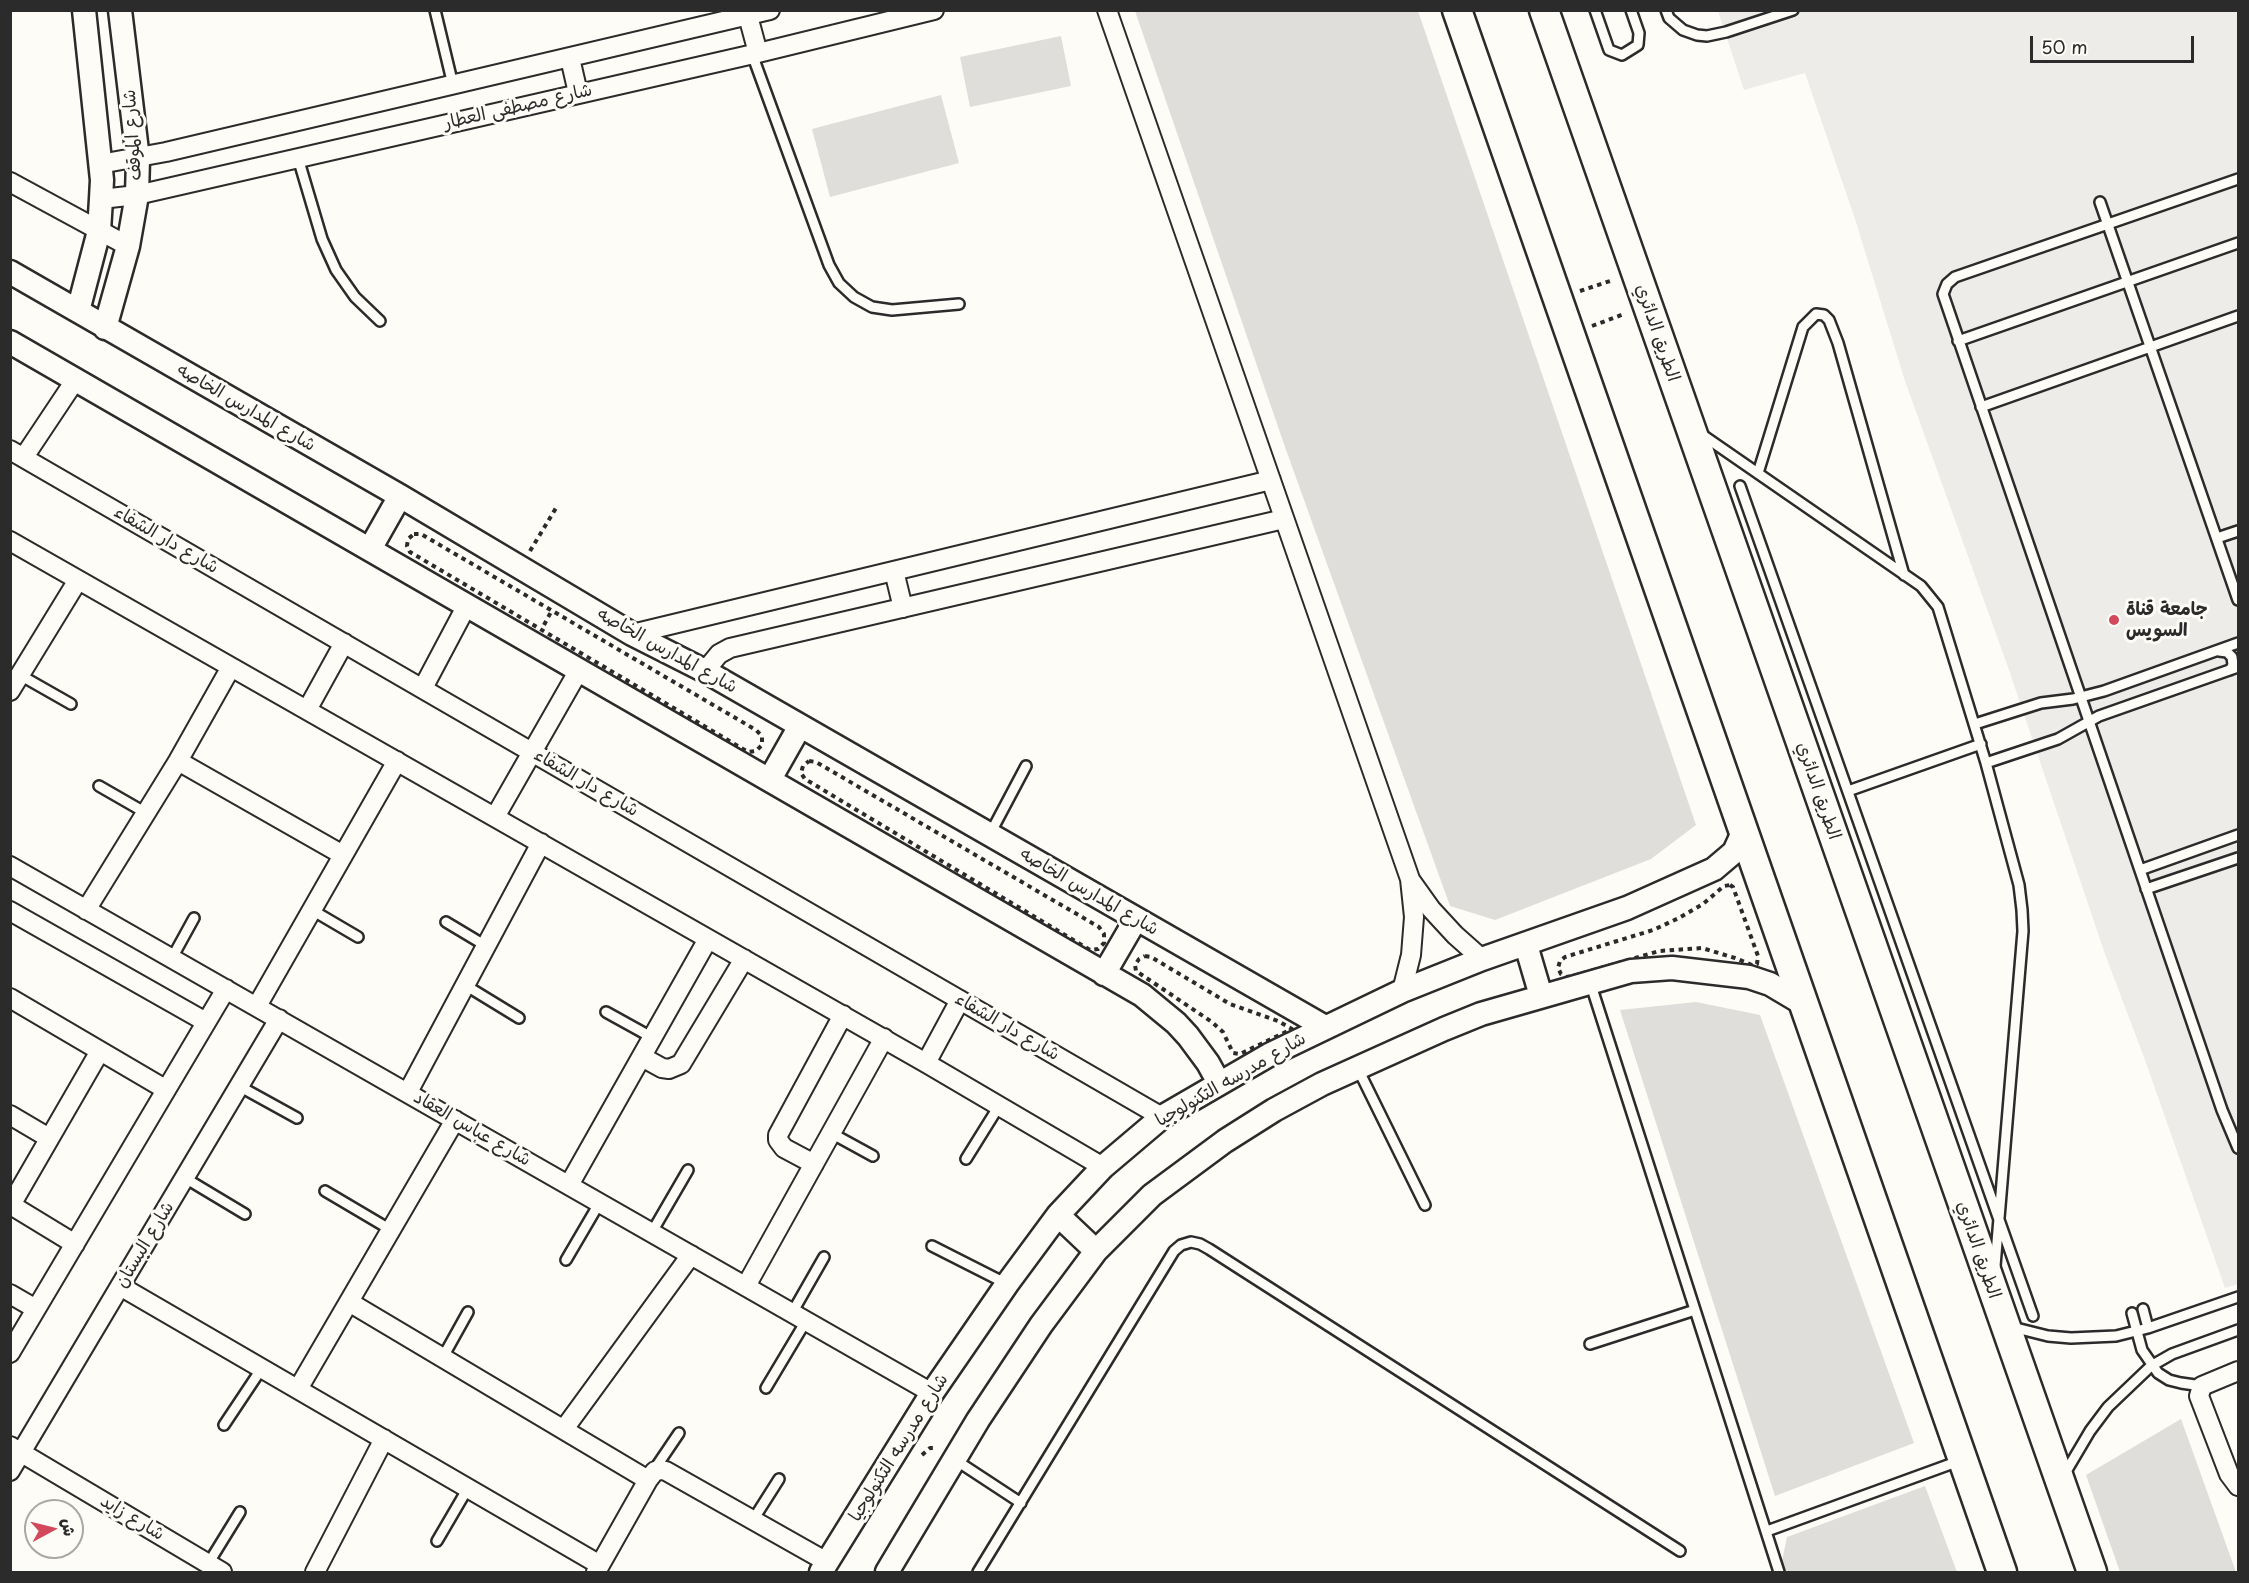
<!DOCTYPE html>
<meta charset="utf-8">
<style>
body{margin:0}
#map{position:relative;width:2249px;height:1583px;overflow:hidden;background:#fdfcf7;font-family:"Playpen Sans","Playpen Sans Arabic",sans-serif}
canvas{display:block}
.frame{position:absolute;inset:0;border:12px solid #2b2b2b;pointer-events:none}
.north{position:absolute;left:24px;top:1499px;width:60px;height:60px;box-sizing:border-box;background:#fdfcf7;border:2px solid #a9a8a5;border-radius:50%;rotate:83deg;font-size:16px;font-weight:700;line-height:24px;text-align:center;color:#2b2b2b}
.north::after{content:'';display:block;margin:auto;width:21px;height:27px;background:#d1495b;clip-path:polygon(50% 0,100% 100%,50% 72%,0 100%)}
.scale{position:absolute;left:2030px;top:36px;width:164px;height:27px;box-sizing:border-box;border:3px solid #2b2b2b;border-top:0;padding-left:8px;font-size:18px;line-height:21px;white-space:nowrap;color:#2b2b2b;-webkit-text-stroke:4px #fdfcf7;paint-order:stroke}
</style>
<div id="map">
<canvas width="2249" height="1583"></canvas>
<div class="frame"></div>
<div class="north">ش</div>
<div class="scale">50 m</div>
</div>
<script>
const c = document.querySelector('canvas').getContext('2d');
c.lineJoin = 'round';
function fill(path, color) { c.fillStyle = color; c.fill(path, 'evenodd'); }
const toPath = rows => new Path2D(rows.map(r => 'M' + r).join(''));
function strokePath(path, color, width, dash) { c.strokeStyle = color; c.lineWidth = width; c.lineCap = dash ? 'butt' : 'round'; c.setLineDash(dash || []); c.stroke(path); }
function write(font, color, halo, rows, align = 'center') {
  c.font = font + ' "Playpen Sans","Playpen Sans Arabic",sans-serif'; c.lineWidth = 6; c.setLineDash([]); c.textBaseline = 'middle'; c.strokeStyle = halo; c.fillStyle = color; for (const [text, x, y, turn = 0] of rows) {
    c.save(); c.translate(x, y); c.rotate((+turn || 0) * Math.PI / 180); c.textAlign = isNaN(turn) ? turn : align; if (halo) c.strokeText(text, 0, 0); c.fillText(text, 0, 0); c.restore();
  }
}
const built = toPath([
 [1718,11,2238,11,2238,1284,2225,1288,2145,1060,2105,954,2009,670,1905,381,1855,219,1805,73,1744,90]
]);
const green = toPath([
 [1135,11,1418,11,1696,825,1651,859,1495,920,1450,906,1285,447],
 [1061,36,1071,86,970,107,960,57],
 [941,95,959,163,830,197,812,129],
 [1696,1002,1760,1015,1914,1443,1775,1496,1620,1010],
 [2181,1419,2236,1572,2120,1572,2086,1475],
 [1925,1486,1957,1572,1786,1572,1782,1561,1787,1537]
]);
const path = toPath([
 [1580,291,1613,280],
 [1592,326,1624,314],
 [414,534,421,534,756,730,762,736,762,745,756,751,748,752,410,552,407,546,408,539,414,534],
 [530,551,556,508],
 [544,625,552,610],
 [809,761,816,762,1099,927,1104,934,1104,943,1098,949,1090,950,805,779,801,773,803,766,809,761],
 [1730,885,1733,887,1758,956,1757,964,1752,965,1735,958,1702,948,1659,951,1573,976,1566,977,1561,974,1558,968,1560,961,1565,957,1653,930,1679,918,1703,904,1724,886,1730,885],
 [1145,956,1151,957,1230,1004,1278,1021,1292,1029,1240,1054,1233,1053,1223,1032,1212,1022,1136,971,1135,965,1139,959,1145,956],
 [922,1455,930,1448,935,1448]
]);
const service = toPath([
 [435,10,453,85],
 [1595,10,1609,50,1622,55,1638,45,1639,33,1631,10],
 [1666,10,1669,18,1683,30,1697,35,1707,36,1726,32,1793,10],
 [752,54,829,265,839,283,854,297,872,307,892,310,959,304],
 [298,158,322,239,336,270,355,297,380,321],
 [2238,179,1955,277,1947,284,1943,294,2222,1110,2238,1148],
 [2100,202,2238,600],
 [1958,341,2238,243],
 [1981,407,2238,316],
 [1701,434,1921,586,1938,607,1986,763,2019,885,2022,910,2023,931,1995,1266],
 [1758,473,1803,327,1816,314,1824,315,1829,320,1838,343,1904,575],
 [1740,486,2033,1316],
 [2217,538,2238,531],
 [2219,651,2227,652,2232,657,2233,665,2230,670],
 [20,675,71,704],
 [1975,724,2041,703,2073,699,2104,691,2238,643],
 [1986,763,2058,739,2099,716,2238,667],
 [99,786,146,813],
 [1848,791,1981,744],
 [990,834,1026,766],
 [2140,870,2238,835],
 [2146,889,2238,858],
 [312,910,358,937],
 [446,922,486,946],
 [172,958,194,918],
 [1590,982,1779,1572],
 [465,985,519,1018],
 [606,1012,653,1038],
 [1358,1069,1425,1205],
 [239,1086,297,1118],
 [831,1133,873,1156],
 [966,1159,999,1106],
 [185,1178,245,1214],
 [325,1191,391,1230],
 [652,1232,688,1170],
 [932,1246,1007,1284],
 [566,1260,600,1202],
 [2143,1309,2148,1328],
 [792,1313,824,1257],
 [2132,1313,2142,1350,2158,1373,2169,1380,2181,1383,2202,1386],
 [2012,1327,2048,1336,2071,1338,2116,1336,2148,1328,2238,1297],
 [1590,1344,1695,1310],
 [443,1357,468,1312],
 [766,1388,806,1321],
 [224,1425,262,1368],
 [954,1459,1021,1503],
 [654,1470,679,1433],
 [2064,1475,2090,1431,2108,1407,2151,1366,2172,1354,2238,1330],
 [753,1520,779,1479],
 [1767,1531,1959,1461],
 [437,1541,468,1488],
 [208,1564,240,1512],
 [978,1572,1174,1251,1181,1245,1191,1242,1200,1244,1209,1249,1680,1551]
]);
const minor = toPath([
 [1107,10,1410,879,1414,917,1411,955,1402,991],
 [748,16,758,53],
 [570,58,578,93],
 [100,164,166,152,770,10],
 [10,182,128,246],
 [101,199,137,195,758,53,934,10],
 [10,450,1162,1117],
 [24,457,76,379],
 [10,541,926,1063,1103,1167],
 [894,571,903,608],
 [632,634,1271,480],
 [705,671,719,654,730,648,1284,519],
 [423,688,467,605],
 [10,691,78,580],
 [307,710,344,643],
 [178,761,343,855],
 [495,817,579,670],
 [10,866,932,1393],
 [1411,881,1431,909,1455,935,1482,959],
 [86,910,178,761,231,667],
 [10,911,206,1022],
 [10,998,165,1089],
 [257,1006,397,761],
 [642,1057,662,1068,669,1069,681,1064,744,959],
 [926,1063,960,1000],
 [408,1092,541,843],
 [10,1115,49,1138],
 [814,1164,784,1148,778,1140,778,1135,843,1015],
 [569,1185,708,939],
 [75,1244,11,1205,100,1051],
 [120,1286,600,1565],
 [746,1286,884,1038],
 [10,1294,36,1309],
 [349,1302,648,1480],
 [10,1353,226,989],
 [2238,1371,2202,1386,2199,1396,2229,1474,2238,1486],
 [298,1389,455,1120],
 [564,1429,691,1255],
 [10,1446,222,1572],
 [10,1471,279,1019],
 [315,1572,384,1439],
 [596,1572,648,1480,655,1471,661,1470,666,1471,827,1562]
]);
const tertiary = toPath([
 [10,272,400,496,632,634,705,671,1325,1027],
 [78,311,99,231,101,199,102,180,84,10],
 [105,328,128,246,137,195,138,159,120,10],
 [10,342,1142,995,1176,1023,1188,1036,1208,1063,1219,1083],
 [370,549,400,496],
 [770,779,800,726],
 [1526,945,1541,996],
 [1104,974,1136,919],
 [1058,1215,1096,1251],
 [821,1572,932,1393,1007,1284,1058,1215,1103,1167,1162,1117,1269,1055,1402,991,1482,959,1627,908,1714,869,1734,852,1744,830],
 [887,1572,978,1420,1041,1325,1096,1251,1152,1195,1225,1141,1274,1110,1322,1084,1444,1029,1481,1014,1631,971,1672,968,1749,977,1770,984,1802,1003]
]);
const primary = toPath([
 [1457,10,2002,1572],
 [1544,10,2092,1572]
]);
const markers = [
 [2114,620,6,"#d1495b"]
];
const streetNames = [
 ["شارع مصطفى العطار",518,107,-13],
 ["شارع الموقف",133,135,-94],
 ["الطريق الدائري",1657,333,71],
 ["شارع المدارس الخاصه",246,408,30],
 ["شارع دار الشفاء",166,540,30],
 ["شارع المدارس الخاصه",667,651,29],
 ["شارع دار الشفاء",586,783,30],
 ["الطريق الدائري",1818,791,71],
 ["شارع المدارس الخاصه",1089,892,30],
 ["شارع دار الشفاء",1007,1027,30],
 ["شارع مدرسه التكنولوجيا",1231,1080,-30],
 ["شارع عباس العقاد",472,1129,30],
 ["شارع البستان",145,1245,-59],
 ["الطريق الدائري",1978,1250,71],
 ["شارع مدرسه التكنولوجيا",899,1448,-58],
 ["شارع زايد",132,1518,31]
];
const poiNames = [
 ["جامعة قناة",2126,610],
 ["السويس",2126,631]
];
fill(built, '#edece8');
fill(green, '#dfdeda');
strokePath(service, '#2b2b2b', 14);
strokePath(minor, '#2b2b2b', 22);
strokePath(tertiary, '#2b2b2b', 27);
strokePath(primary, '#2b2b2b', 33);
strokePath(path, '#2b2b2b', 4, [4.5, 4.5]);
strokePath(service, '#fdfcf7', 9);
strokePath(minor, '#fdfcf7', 18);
strokePath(tertiary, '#fdfcf7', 22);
strokePath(primary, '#fdfcf7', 28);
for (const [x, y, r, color] of markers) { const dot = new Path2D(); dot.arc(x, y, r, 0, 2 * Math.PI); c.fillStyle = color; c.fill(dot); strokePath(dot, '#fdfcf7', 2); }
write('18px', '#2b2b2b', '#fdfcf7', streetNames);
write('bold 18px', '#2b2b2b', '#fdfcf7', poiNames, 'left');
</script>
